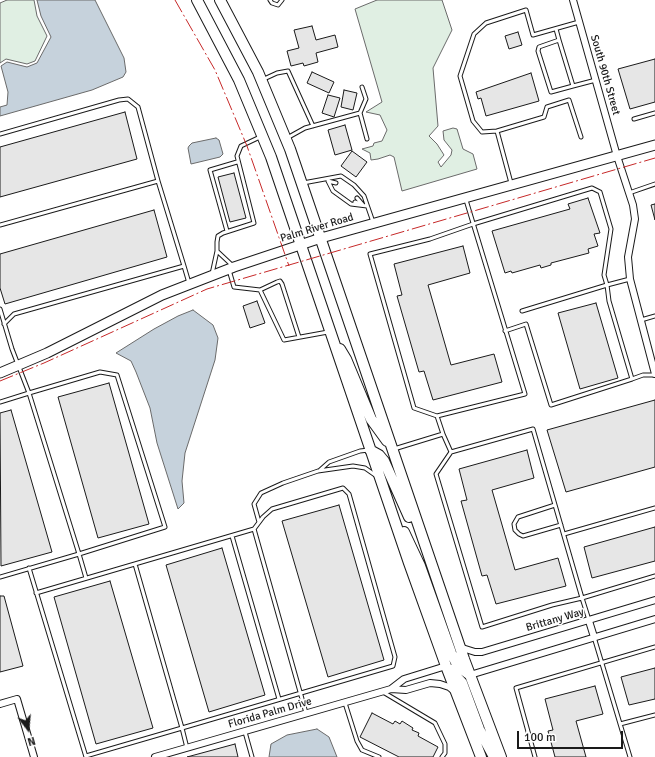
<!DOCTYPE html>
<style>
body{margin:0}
#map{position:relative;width:655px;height:757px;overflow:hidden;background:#fff;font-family:Signika,sans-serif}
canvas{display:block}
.north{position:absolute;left:8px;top:709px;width:40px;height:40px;-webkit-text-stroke:3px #fff;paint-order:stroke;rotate:164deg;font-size:11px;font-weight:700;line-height:16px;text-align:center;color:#1a1a1a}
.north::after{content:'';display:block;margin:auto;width:14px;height:18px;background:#1a1a1a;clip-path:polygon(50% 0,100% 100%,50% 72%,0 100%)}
.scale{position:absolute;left:517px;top:731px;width:106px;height:18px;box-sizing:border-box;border:2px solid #1a1a1a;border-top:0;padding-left:5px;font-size:12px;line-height:14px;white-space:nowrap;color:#1a1a1a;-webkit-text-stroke:3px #fff;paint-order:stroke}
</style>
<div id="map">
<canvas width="655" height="757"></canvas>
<div class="north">N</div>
<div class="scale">100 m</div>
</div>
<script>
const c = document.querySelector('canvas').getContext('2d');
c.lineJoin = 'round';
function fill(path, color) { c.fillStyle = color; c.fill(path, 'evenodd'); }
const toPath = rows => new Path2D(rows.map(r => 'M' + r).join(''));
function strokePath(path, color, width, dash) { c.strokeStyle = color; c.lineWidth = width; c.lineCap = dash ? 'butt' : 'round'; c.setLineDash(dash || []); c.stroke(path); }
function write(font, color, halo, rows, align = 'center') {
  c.font = font + ' Signika,sans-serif'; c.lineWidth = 3; c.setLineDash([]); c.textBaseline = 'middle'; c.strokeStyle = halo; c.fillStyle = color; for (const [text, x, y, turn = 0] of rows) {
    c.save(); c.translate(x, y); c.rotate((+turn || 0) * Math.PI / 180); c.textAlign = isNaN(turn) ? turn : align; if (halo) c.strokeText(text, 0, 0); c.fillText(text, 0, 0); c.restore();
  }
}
const green = toPath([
 [7,0,34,0,37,16,47,36,35,61,27,64,6,59,0,63,0,3,7,0],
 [377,0,442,0,452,30,433,68,438,126,429,136,437,144,444,155,438,162,441,167,451,155,452,150,444,140,443,131,453,128,457,129,463,149,473,154,477,169,402,191,394,157,390,155,378,159,371,160,370,153,362,149,373,146,374,143,382,141,387,130,380,115,366,112,382,102,355,9,377,0]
]);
const water = toPath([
 [37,0,95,0,124,58,126,72,123,77,92,90,0,116,0,107,7,105,8,92,1,66,7,62,27,67,37,63,51,37,41,16,37,0],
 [216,138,219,140,223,154,220,157,191,164,188,148,189,146,192,143,216,138],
 [193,310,213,325,218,338,215,360,185,453,182,481,184,503,178,509,157,443,150,408,136,372,131,361,116,353,154,329,178,316,193,310],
 [317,729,329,737,337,757,269,757,271,744,287,735,317,729]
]);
const building = toPath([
 [312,26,316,40,335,35,338,47,316,53,318,62,304,66,303,63,291,66,287,51,299,48,294,30,312,26],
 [518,32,522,45,509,49,505,36,518,32],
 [655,59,655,102,630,109,618,69,655,59],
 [312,72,334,82,329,93,307,83,312,72],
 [531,73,539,101,486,116,481,98,478,99,476,92,531,73],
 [344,90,357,93,353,110,341,107,344,90],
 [328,95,340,98,334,117,322,113,328,95],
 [125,112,137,159,0,197,0,147,125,112],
 [345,125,352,150,335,155,328,130,345,125],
 [352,151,367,162,356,177,341,166,352,151],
 [234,173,246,218,230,222,218,177,234,173],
 [588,198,600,233,594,234,598,246,588,249,589,253,551,263,551,265,541,268,540,265,512,273,511,271,505,273,492,231,570,209,568,204,588,198],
 [655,204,655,220,651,205,655,204],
 [154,210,167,257,5,304,0,288,0,254,154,210],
 [463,246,470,273,428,285,451,365,494,354,502,382,433,400,424,371,419,372,397,296,402,295,394,264,463,246],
 [257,301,265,323,250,328,243,306,257,301],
 [596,303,618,378,580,389,558,313,596,303],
 [109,383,149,524,98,538,58,397,109,383],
 [655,400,655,467,566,492,547,430,655,400],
 [11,410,52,552,1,566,0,413,11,410],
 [527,450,534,478,492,490,515,570,558,558,566,586,496,604,487,575,482,576,461,501,467,500,459,469,527,450],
 [339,505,384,660,328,677,282,521,339,505],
 [655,527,655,561,592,578,584,547,655,527],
 [222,548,265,695,209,712,166,565,222,548],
 [110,581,153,728,96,744,54,597,110,581],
 [0,596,4,596,23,666,0,672,0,596],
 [655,668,655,699,629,705,621,677,655,668],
 [595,686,603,714,576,721,586,757,555,757,548,731,553,730,545,699,595,686],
 [372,713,393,724,395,721,400,724,402,721,413,728,412,730,419,733,418,736,438,747,433,757,399,757,360,737,372,713],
 [235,744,238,757,187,757,235,744]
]);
const lane = toPath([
 [270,0,272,3,278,5,282,0],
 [556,29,559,40],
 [264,79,277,73,288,71,313,126],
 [573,86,559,40,539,47,538,51,551,92,573,86,596,80],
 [360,113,366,99,362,87],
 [634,119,655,113],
 [497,131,544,117,547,107,569,100,581,137],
 [0,134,119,100,128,99,138,107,158,181,0,225],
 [287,138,305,128,360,113,367,139],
 [328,181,333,191,351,204,367,206],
 [328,181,336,183],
 [303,183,341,176,354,185,364,196,373,222],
 [511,183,497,131,482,132,473,121,460,76,474,34,486,23,526,10,533,35,579,22],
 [629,193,655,184],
 [355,202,363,205,357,198],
 [227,231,210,170,237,162],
 [217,251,217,242,218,236,223,233,254,223,237,156,241,146,260,137],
 [184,266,189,283],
 [229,270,234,287,260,290,284,340,328,332],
 [212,274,217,251,233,266],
 [260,290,277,282,280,281,282,284,299,337],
 [0,309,12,349,29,393,79,554,165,527,117,375,100,372,29,393,0,402],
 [641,320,655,316],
 [4,324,14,314,184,266,158,181],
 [505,331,526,324,551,405,632,379,609,301,607,285,522,311],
 [632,379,643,375,655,375],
 [437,416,414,408,370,254,430,239,473,224,592,188,600,192,611,229,604,275,607,285,630,279],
 [443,434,451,452,436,474,482,627,552,605,582,598,589,620],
 [394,449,443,434,437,416,525,394,466,200],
 [451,452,533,429,582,598,655,576],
 [320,470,329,462,360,451,369,450],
 [555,505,518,517,514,524,515,530,519,534,523,536,561,525],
 [259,522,254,504,261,493,283,483,318,471,353,466,365,468,375,475],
 [564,534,655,508],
 [232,536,279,699],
 [135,564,182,728,393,666,395,657,349,494,343,488,272,509,263,517,254,529],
 [29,568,86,757],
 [0,577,79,554,86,578],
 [36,593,254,529,306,713],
 [594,637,630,757],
 [383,692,435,723,445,744,445,753,442,757],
 [345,703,357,741,362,750,379,757],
 [620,724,655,715],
 [245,732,252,757],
 [86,756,182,728,187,748],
 [535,757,516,688,655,647]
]);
const street = toPath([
 [573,0,617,156,633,205,635,219,628,257,630,279,655,374],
 [589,621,594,637],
 [459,647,475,652,482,652,655,600],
 [470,675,655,619],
 [391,689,406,690,430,683,440,684,449,687,454,691],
 [0,704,17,699,34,757],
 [155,757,391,689,404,679,446,666]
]);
const secondary = toPath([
 [0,373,47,353,162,295,234,267,321,238,655,145]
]);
const primary = toPath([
 [197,0,239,80,271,157,409,563,446,666,481,757],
 [220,0,258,72,290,149,464,659,501,757],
 [340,349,346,359,371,419,387,441],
 [370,450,379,455,384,461,409,517],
 [404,532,420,566,451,653,458,666,470,675],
 [449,669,462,683,479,729,494,757]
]);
const power = toPath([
 [175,0,215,70,247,146,289,266],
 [0,381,44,363,207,289,655,158]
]);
const streetNames = [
 ["South 90th Street",605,75,74],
 ["Palm River Road",317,228,-17],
 ["Brittany Way",555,620,-16],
 ["Florida Palm Drive",270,713,-16]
];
fill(green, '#e0efe3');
strokePath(green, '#6a6a6a', 1);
fill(water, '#c6d2dc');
strokePath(water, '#6a6a6a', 1);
fill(building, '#e6e6e6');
strokePath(building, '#1a1a1a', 1);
strokePath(lane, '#1a1a1a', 5);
strokePath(street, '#1a1a1a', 8);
strokePath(secondary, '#1a1a1a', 11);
strokePath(primary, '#1a1a1a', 12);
strokePath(lane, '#fff', 3);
strokePath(street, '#fff', 6);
strokePath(secondary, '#fff', 9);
strokePath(primary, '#fff', 10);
strokePath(power, '#c62828', 1, [14, 3, 2, 3]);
write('11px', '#1a1a1a', '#fff', streetNames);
</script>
